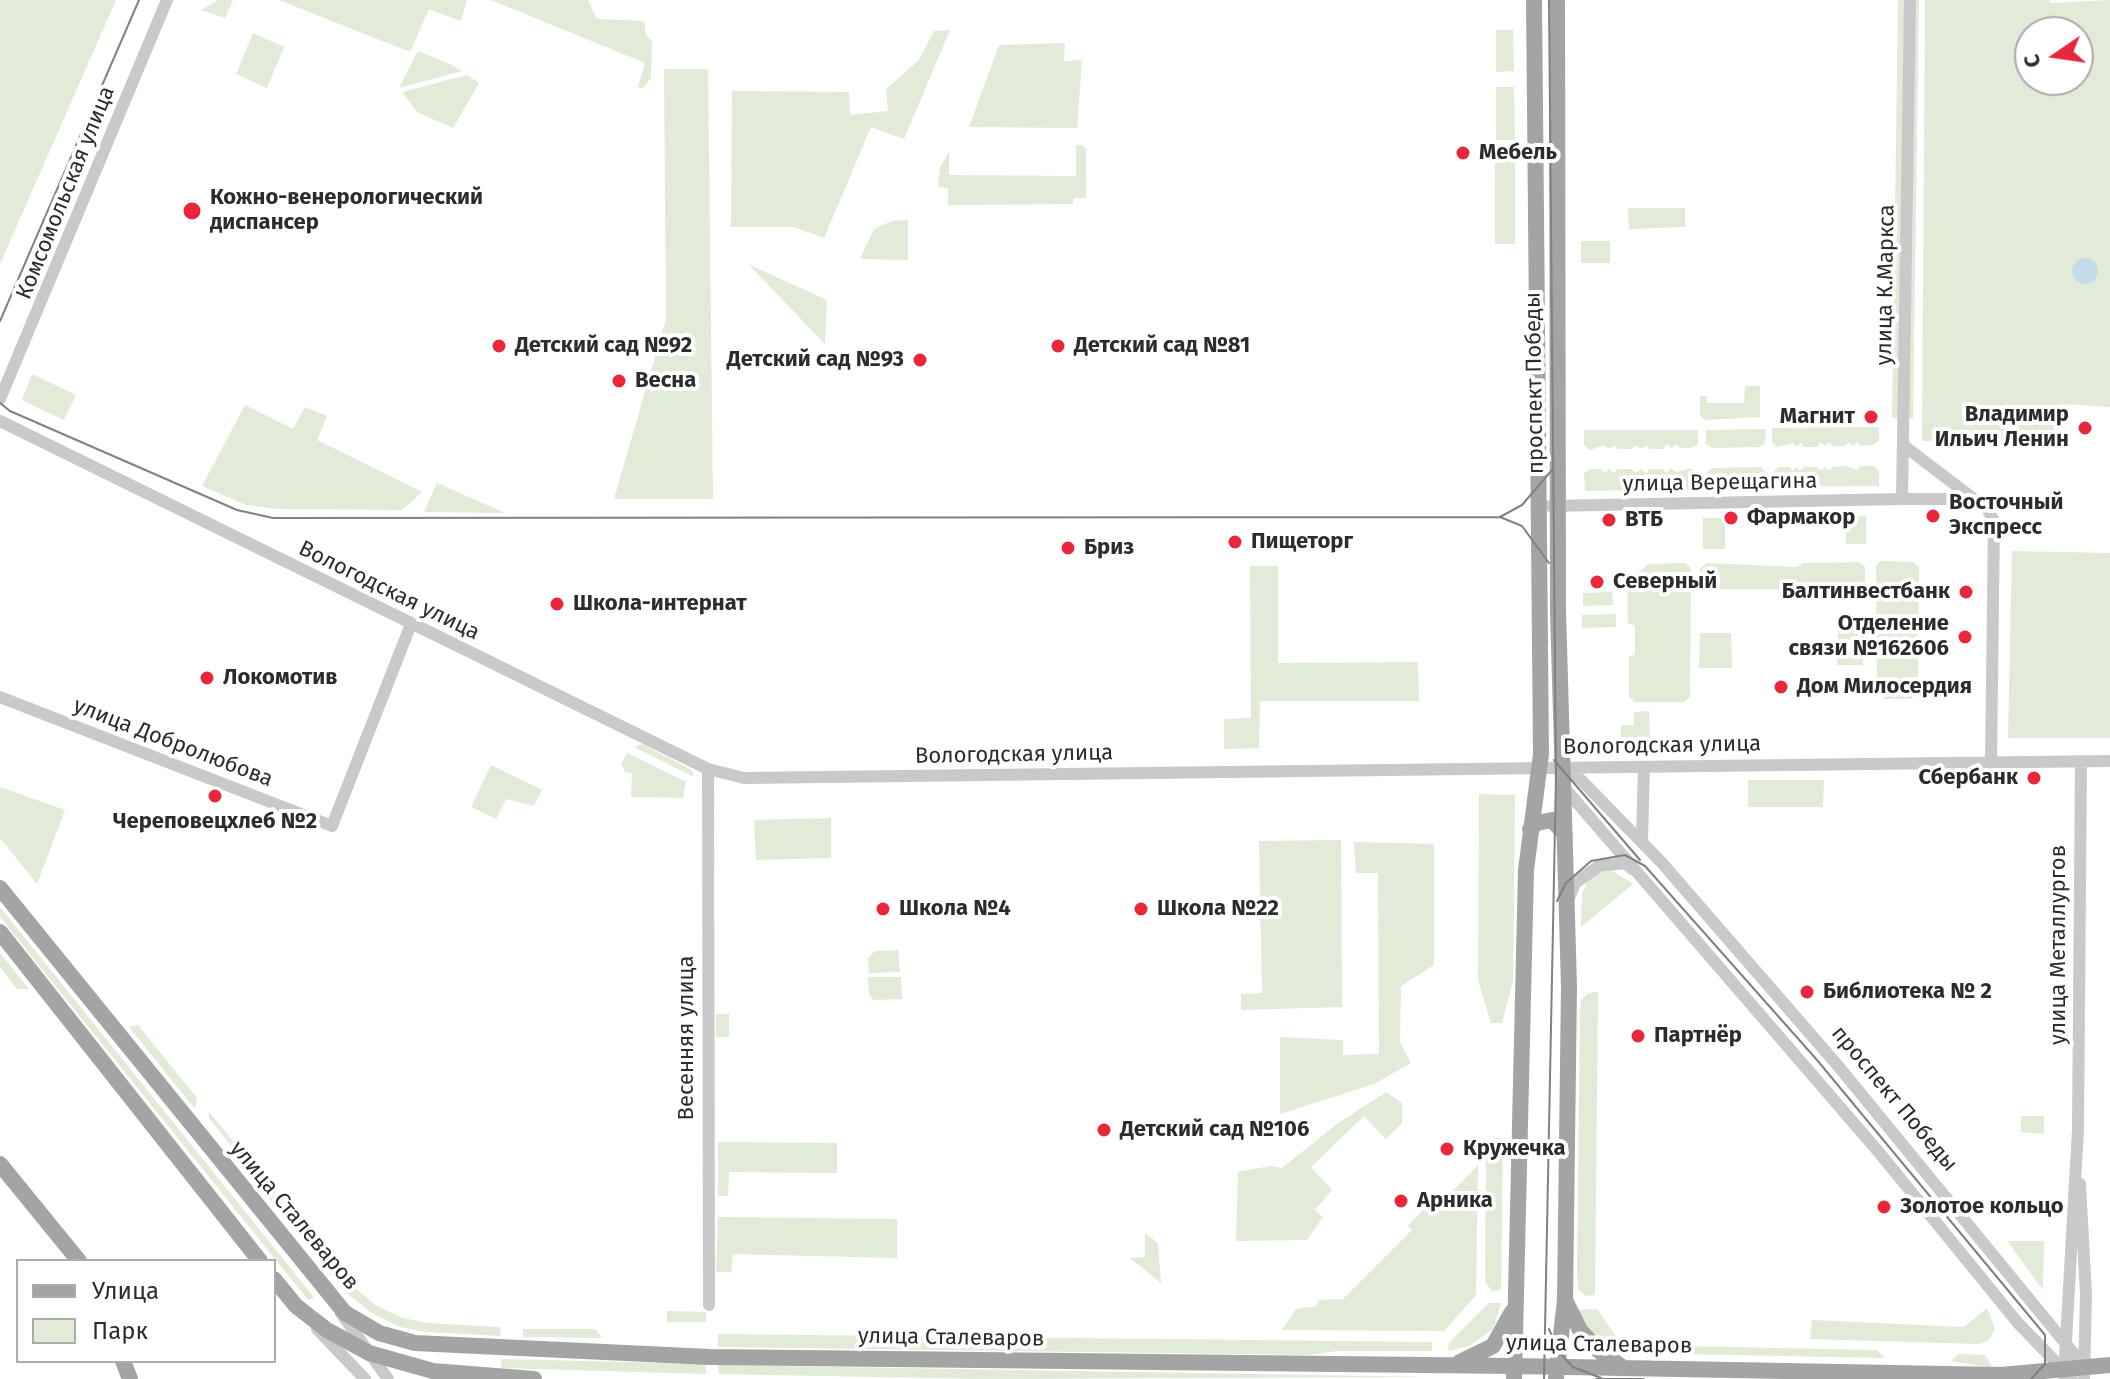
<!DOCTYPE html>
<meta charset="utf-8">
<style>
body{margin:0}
#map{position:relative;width:2110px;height:1379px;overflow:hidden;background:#fff;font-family:"Fira Sans",sans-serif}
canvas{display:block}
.legend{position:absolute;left:16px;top:1259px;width:260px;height:104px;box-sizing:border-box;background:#fff;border:2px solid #ababab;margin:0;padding:10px 14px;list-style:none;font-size:24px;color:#2c2c2c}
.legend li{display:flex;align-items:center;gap:16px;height:40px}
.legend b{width:40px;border:2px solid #ababab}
.north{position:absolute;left:2014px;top:16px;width:80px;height:80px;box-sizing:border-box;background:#fff;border:2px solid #ababab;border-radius:50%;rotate:257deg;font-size:22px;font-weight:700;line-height:32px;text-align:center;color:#2c2c2c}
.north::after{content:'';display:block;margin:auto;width:28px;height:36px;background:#e9273a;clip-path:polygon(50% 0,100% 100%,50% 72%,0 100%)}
</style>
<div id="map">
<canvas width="2110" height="1379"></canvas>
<ul class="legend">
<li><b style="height:10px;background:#a4a4a4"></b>Улица</li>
<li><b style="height:22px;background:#e2ead8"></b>Парк</li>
</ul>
<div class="north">С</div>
</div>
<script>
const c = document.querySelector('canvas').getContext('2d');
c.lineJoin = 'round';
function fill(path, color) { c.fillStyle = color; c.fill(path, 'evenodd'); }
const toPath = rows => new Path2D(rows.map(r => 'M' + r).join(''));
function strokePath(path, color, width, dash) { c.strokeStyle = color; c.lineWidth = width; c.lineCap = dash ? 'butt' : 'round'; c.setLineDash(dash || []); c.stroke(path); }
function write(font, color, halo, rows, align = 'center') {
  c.font = font + ' "Fira Sans",sans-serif'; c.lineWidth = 8; c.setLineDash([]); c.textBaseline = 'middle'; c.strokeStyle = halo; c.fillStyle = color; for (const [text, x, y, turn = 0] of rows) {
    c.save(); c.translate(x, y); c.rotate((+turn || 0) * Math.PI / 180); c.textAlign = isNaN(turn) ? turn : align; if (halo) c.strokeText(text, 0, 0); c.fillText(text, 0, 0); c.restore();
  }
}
const green = toPath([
 [0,0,116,0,0,264],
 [218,0,233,0,225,18,201,10],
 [279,0,467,0,461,21,429,9,410,52],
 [491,0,588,0,597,19,644,21,646,35,652,41,651,78,643,88,638,87,645,63],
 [1898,0,1919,0,1913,418,1892,418],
 [1925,0,2049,0,2050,3,2110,0,2110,407,2062,404,2050,444,1922,441],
 [2030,32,2078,32,2078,80,2030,80],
 [950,30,904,139,871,127,824,238,794,227,731,227,732,91,849,92,850,115,888,111,886,89,919,60,934,31],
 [1496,30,1513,30,1514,71,1496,72],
 [253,33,284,47,267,88,236,74],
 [1065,43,1064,61,1082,60,1077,128,969,127,999,45],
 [418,51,450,64,462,71,399,88],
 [664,69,708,69,713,499,614,499,666,319],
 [467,75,479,83,453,128,417,112,402,92],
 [1496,87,1514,87,1515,140,1496,140],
 [1076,145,1083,145,1086,150,1086,198,1073,198,1073,204,948,205,948,188,938,187,940,167,949,152,949,175,1076,176],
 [1495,155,1515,155,1515,244,1495,244],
 [1628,208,1685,208,1685,227,1629,229],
 [908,220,908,260,860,259,874,229,892,221],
 [1581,241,1610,241,1610,263,1581,263],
 [748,264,827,300,825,344],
 [32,374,76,395,64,420,22,400],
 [1745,386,1760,386,1760,417,1705,420,1700,416,1700,396,1707,396,1707,403,1744,403],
 [245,405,293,429,305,407,327,416,317,440,422,492,402,510,279,509,246,505,202,486],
 [1879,427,1879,441,1873,445,1861,446,1857,442,1853,446,1849,442,1845,446,1833,446,1829,442,1825,446,1821,442,1817,447,1804,447,1801,443,1797,447,1793,443,1778,447,1772,443,1772,428],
 [1766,429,1765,443,1760,447,1712,448,1706,444,1706,430],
 [1584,430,1698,430,1698,444,1691,448,1680,448,1676,444,1672,448,1667,444,1663,449,1650,449,1646,445,1641,449,1636,445,1631,449,1618,449,1614,445,1609,449,1604,445,1590,450,1584,445],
 [1846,466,1857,470,1861,466,1874,466,1879,471,1879,486,1773,487,1773,473,1778,467,1789,467,1793,471,1797,467,1800,471,1804,467,1817,467,1821,471,1825,467,1829,471,1833,467],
 [1761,467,1766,473,1765,487,1706,489,1706,473,1713,468],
 [1671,468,1676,472,1691,468,1698,473,1698,489,1585,491,1584,473,1590,469,1601,469,1605,473,1609,469,1614,473,1618,469,1631,469,1636,473,1641,469,1646,473,1650,469,1663,469,1667,473],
 [437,483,505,513,424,512],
 [1866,516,1866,544,1846,544,1846,517],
 [1703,518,1725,518,1725,549,1703,549],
 [2012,551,2110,553,2110,738,2008,738],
 [1881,561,1913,562,1919,567,1918,694,1911,699,1885,699,1877,692,1876,565],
 [1859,562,1865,567,1865,590,1700,589,1700,568,1707,563,1797,567,1803,563],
 [1686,563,1691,569,1690,697,1684,702,1634,702,1629,696,1629,656,1635,655,1635,625,1628,624,1627,581,1649,564],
 [1250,566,1278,566,1278,663,1418,662,1419,701,1260,701,1259,748,1224,749,1224,719,1251,718],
 [1612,592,1613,605,1583,606,1583,593],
 [1616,614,1616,627,1582,628,1582,615],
 [1838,630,1864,631,1863,665,1837,665],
 [1700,633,1731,633,1732,668,1699,668],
 [1649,711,1650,743,1621,743,1621,725,1634,725,1634,712],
 [642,744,692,770,694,777,634,747],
 [627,753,686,782,683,798,631,797,632,773,625,772,621,764],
 [491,765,542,790,534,806,506,799,496,819,471,807],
 [1748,780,1824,780,1823,807,1748,807],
 [0,787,65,810,37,884,0,838],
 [1479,794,1515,795,1513,981,1502,1023,1491,1023,1478,980],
 [831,818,831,858,756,860,754,820],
 [1341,840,1342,1007,1241,1010,1241,994,1262,993,1259,841],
 [1354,842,1434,844,1434,965,1401,986,1400,1042,1411,1063,1374,1084,1280,1114,1280,1037,1343,1040,1343,1055,1379,1054,1378,873,1356,873],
 [1613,871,1633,884,1581,927,1582,895,1587,880,1600,872],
 [0,907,313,1296,313,1299,308,1300,0,917],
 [898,950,900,972,869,973,868,958,875,951],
 [0,953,29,989,17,989,0,967],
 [868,977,901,977,902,999,874,1000,869,995],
 [1598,992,1595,1295,1586,1296,1578,1289,1577,1272,1580,1014,1581,1000,1589,993],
 [716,1014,729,1014,729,1037,716,1037],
 [138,1025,197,1098,195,1109,129,1027],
 [1386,1092,1402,1103,1402,1123,1386,1139,1364,1116,1311,1167,1332,1190,1315,1210,1323,1217,1307,1240,1236,1241,1238,1172,1270,1166,1282,1168,1337,1124],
 [209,1112,353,1286,377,1306,403,1318,427,1323,500,1327,501,1336,426,1332,400,1327,372,1313,345,1292,250,1175,248,1167,209,1118],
 [2021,1116,2044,1116,2044,1134,2021,1132],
 [1499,1138,1503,1142,1501,1290,1492,1291,1485,1282,1486,1149,1492,1139],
 [718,1142,837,1143,837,1173,729,1172,728,1196,718,1196],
 [1478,1165,1476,1295,1444,1331,1282,1330,1296,1309,1317,1306,1319,1300,1343,1299,1412,1230,1408,1226,1432,1200,1439,1205],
 [718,1217,897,1219,897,1258,733,1254,731,1272,716,1272],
 [1145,1233,1158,1243,1161,1283,1130,1258,1145,1257],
 [2007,1241,2044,1241,2043,1290],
 [1489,1303,1501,1303,1493,1329,1469,1346,1448,1351,1449,1343],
 [1987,1308,1995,1329,1989,1340,1979,1344,1810,1339,1812,1320,1964,1327],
 [1597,1309,1616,1336,1615,1348,1593,1338,1578,1310],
 [667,1311,706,1312,706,1322,667,1322],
 [523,1329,595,1329,602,1338,523,1337],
 [718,1334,1432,1342,1432,1351,1337,1351,1309,1355,718,1347],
 [1628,1345,1877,1350,1885,1358,1628,1353],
 [1958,1354,1985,1355,1993,1368,1951,1361],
 [502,1359,706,1364,706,1374,501,1368],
 [718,1365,1433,1377,982,1379,719,1374]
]);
const water = toPath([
 '2072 271a13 13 0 1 1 26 0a13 13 0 1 1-26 0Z'
]);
const minor = toPath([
 [1910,0,1902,499,1975,499],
 [0,399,167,0],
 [0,421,708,769,744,778,2110,761],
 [1903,445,1987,509,1994,521,1991,762],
 [1550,506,1902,499],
 [0,697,332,826,411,624],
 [1562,766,1581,780,1662,863,1839,1067,2084,1366],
 [708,769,709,1305],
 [1561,784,1877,1150,2018,1323,2072,1379],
 [1642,840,1644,767],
 [1569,898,1575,883,1599,866,1625,863,1632,869],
 [2080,1184,2086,1295,2084,1379],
 [341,1313,388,1379],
 [317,1329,365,1379],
 [2064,1376,2078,1129,2081,761]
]);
const major = toPath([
 [1530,829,1537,823,1552,820,1565,834],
 [0,888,345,1313,379,1333,415,1343,710,1357,1515,1366,2001,1375,2110,1365],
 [0,932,260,1261],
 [0,1164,79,1261],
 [274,1279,296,1306,327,1330,369,1353,433,1371,534,1379],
 [1565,1300,1580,1330,1599,1351,1621,1366],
 [123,1361,130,1379],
 [1460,1362,1493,1346,1512,1312],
 [1514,1379,1526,870,1541,754,1534,0],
 [1556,1379,1565,1300,1569,986,1558,612,1557,0]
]);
const tram = toPath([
 [0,321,139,0],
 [0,403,10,411,237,510,273,518,1500,517,1522,526,1549,563],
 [1500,517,1522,505,1552,470],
 [1554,760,1640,860],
 [1557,901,1566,883,1591,861,1625,855,1645,866,1817,1060,2045,1335,2045,1364,2031,1379],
 [1549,1329,1558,1351,1573,1367,1601,1378],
 [1544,1379,1556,776,1549,0],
 [1596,1379,1644,1379]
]);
const markers = [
 [1463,153,8,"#e9273a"],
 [192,211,10,"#e9273a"],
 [499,346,8,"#e9273a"],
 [1058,346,8,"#e9273a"],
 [920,360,8,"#e9273a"],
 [619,381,8,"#e9273a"],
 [1871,417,8,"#e9273a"],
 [2085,428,8,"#e9273a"],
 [1933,516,8,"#e9273a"],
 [1731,518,8,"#e9273a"],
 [1609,520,8,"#e9273a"],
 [1235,542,8,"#e9273a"],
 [1068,548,8,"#e9273a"],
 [1597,582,8,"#e9273a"],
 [1966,592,8,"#e9273a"],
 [557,604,8,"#e9273a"],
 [1965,637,8,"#e9273a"],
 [207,678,8,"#e9273a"],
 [1781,687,8,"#e9273a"],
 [2034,778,8,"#e9273a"],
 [215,796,8,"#e9273a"],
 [883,909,8,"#e9273a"],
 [1141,909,8,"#e9273a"],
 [1807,992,8,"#e9273a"],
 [1638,1036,8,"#e9273a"],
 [1104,1130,8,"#e9273a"],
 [1447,1149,8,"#e9273a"],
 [1401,1201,8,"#e9273a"],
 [1884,1207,8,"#e9273a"]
];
const poiNames = [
 ["Мебель",1479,153],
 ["Кожно-венерологический",210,198],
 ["диспансер",210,223],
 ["Детский сад №92",515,346],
 ["Детский сад №81",1074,346],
 ["Детский сад №93",904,360,"right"],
 ["Весна",635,381],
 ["Владимир",2069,415,"right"],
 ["Ильич Ленин",2069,440,"right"],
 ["Магнит",1855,417,"right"],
 ["Восточный",1949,503],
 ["Экспресс",1949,528],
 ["Фармакор",1747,518],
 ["ВТБ",1625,520],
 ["Пищеторг",1251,542],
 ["Бриз",1084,548],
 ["Северный",1613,582],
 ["Балтинвестбанк",1950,592,"right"],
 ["Школа-интернат",573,604],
 ["Отделение",1949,624,"right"],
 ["связи №162606",1949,649,"right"],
 ["Локомотив",223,678],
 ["Дом Милосердия",1797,687],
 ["Сбербанк",2018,778,"right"],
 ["Череповецхлеб №2",215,822,"center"],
 ["Школа №4",899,909],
 ["Школа №22",1157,909],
 ["Библиотека № 2",1823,992],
 ["Партнёр",1654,1036],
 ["Детский сад №106",1120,1130],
 ["Кружечка",1463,1149],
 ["Арника",1417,1201],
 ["Золотое кольцо",1900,1207]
];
const streetNames = [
 ["Комсомольская улица",66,193,-68],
 ["улица К.Маркса",1886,285,-89],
 ["проспект Победы",1535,383,-91],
 ["улица Верещагина",1720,483,-1],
 ["Вологодская улица",389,591,26],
 ["улица Добролюбова",173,743,21],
 ["Вологодская улица",1662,746,-1],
 ["Вологодская улица",1014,755,-1],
 ["улица Металлургов",2059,945,-90],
 ["Весенняя улица",687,1038,-90],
 ["проспект Победы",1894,1099,50],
 ["улица Сталеваров",294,1216,50],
 ["улица Сталеваров",951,1338,1],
 ["улица Сталеваров",1599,1345,1]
];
fill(green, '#e2ead8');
fill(water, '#c3dceb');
strokePath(minor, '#c9c9c9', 12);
strokePath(major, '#a4a4a4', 16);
strokePath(tram, '#818181', 2);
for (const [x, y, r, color] of markers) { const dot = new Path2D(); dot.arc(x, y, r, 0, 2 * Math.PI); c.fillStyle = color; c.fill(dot); strokePath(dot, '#fff', 3); }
write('bold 22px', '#2c2c2c', '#fff', poiNames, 'left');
write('22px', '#2c2c2c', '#fff', streetNames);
</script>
